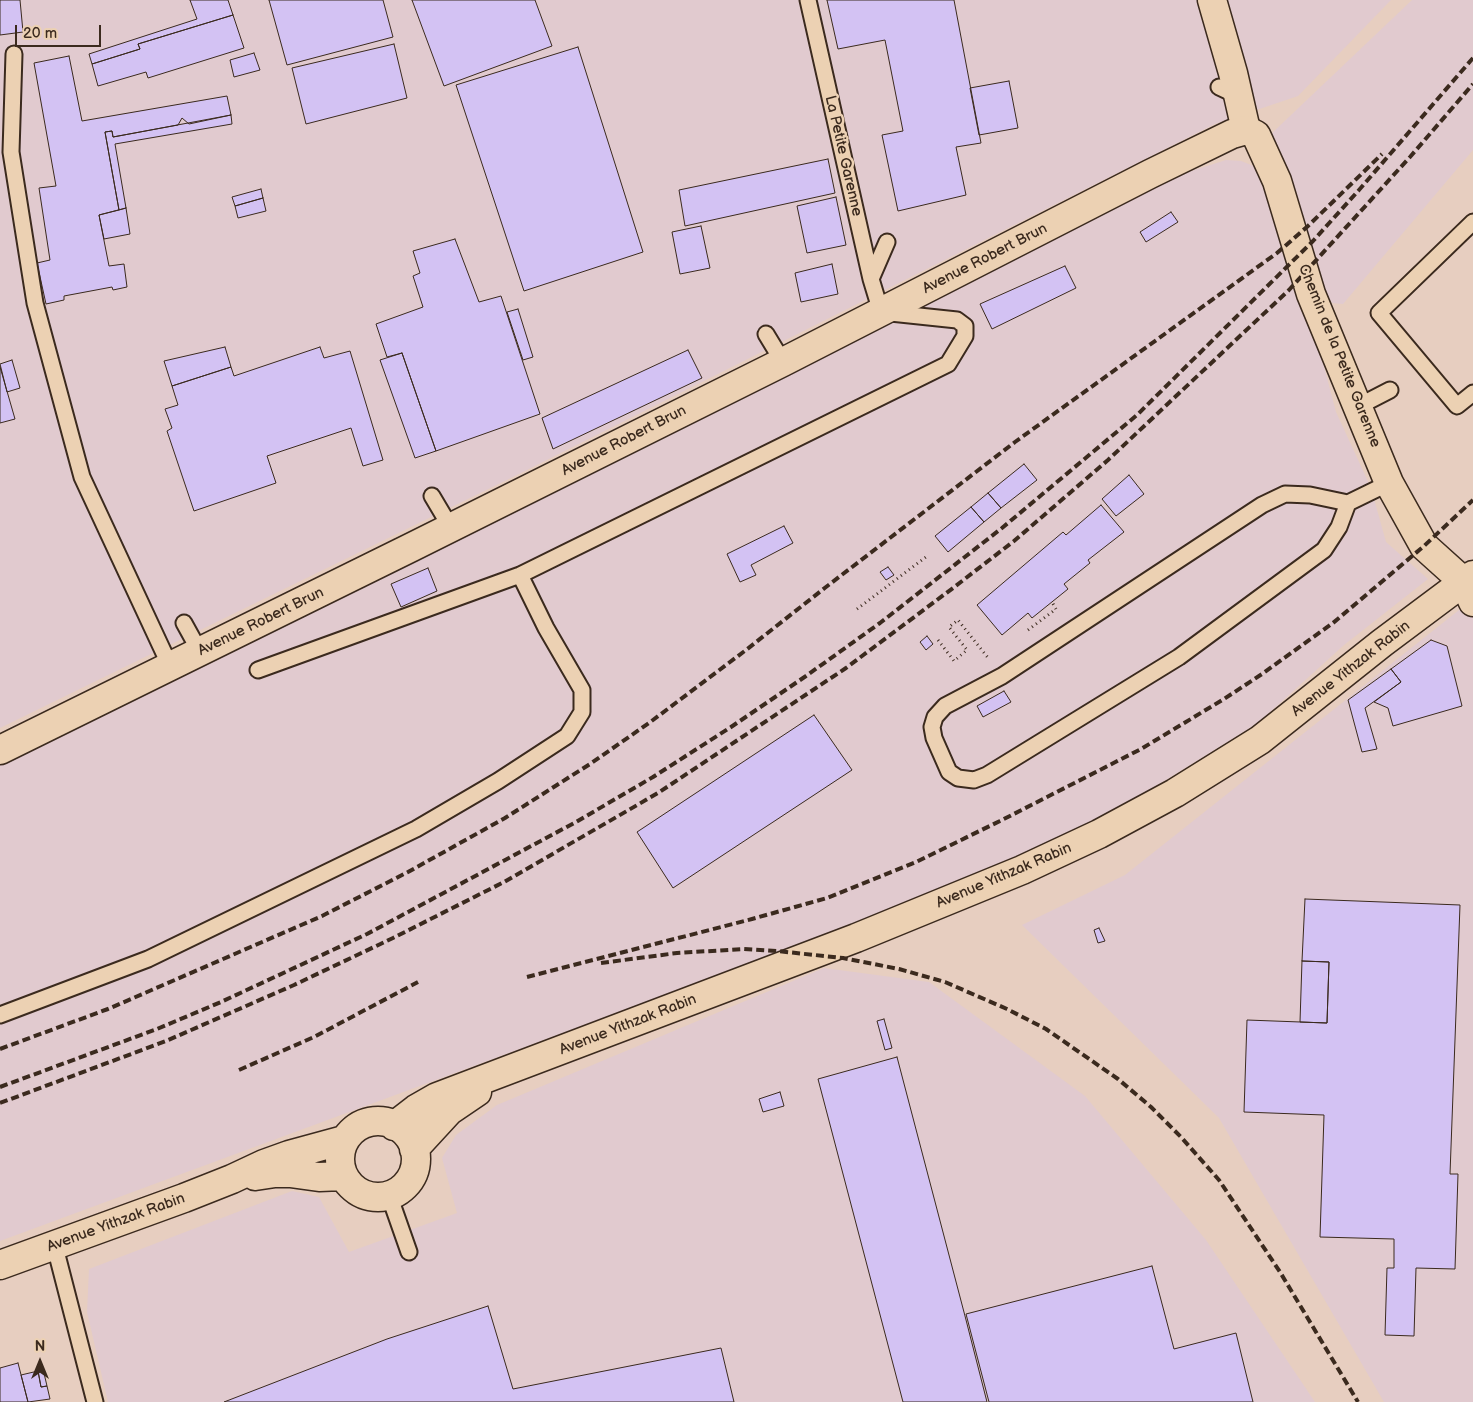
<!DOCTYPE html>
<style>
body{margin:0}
#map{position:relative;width:1473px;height:1402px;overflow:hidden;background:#e7cec0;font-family:"Balsamiq Sans",sans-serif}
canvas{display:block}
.north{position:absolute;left:15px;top:1337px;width:50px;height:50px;-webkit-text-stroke:4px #ecd1b3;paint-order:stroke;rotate:0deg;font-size:14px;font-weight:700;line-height:20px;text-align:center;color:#3b2a1e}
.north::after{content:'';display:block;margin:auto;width:18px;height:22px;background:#3b2a1e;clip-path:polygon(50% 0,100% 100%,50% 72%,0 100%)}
.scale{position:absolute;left:15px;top:25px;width:86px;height:22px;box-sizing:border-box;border:2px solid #3b2a1e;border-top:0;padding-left:6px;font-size:15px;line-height:18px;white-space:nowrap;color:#3b2a1e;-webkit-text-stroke:4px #ecd1b3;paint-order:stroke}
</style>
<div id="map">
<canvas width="1473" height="1402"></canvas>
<div class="north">N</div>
<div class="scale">20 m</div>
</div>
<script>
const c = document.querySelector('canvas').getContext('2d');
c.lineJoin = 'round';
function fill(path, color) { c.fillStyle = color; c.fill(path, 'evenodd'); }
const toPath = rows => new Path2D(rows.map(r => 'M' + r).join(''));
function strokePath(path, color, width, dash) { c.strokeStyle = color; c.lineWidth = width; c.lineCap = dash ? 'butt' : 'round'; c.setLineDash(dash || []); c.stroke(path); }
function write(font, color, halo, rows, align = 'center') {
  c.font = font + ' "Balsamiq Sans",sans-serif'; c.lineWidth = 5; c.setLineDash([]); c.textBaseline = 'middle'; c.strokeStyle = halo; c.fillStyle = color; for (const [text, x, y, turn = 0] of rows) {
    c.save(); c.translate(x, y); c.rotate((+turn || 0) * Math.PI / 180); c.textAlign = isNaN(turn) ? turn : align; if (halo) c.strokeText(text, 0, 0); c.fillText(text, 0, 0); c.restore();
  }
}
const built = toPath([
 [0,0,1391,0,1298,96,1215,124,517,475,0,728],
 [1412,0,1473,0,1473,150,1343,304,1332,303,1321,284,1305,295,1336,412,1371,488,1386,542,1428,579,1344,645,1258,723,1140,796,1042,848,953,889,0,1241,0,755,526,507,715,404,1103,210,1182,174,1226,160,1241,161,1256,167,1269,136],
 [1473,599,1473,1402,1384,1402,1219,1118,1022,925,1125,875],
 [824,968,929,982,1085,1096,1206,1240,1315,1402,108,1402,87,1312,89,1269,292,1191,319,1197,349,1252,457,1213,442,1158,456,1135,497,1105]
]);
const building = toPath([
 [0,0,20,0,23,32,0,35,0,0],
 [190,0,228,0,233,15,138,44,140,49,92,64,89,54,197,19,190,0],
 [269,0,383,0,393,37,287,65,269,0],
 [412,0,535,0,552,46,444,86,412,0],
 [827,0,954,0,981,143,956,147,966,195,898,211,882,135,903,131,885,40,838,49,827,0],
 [233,15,244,48,148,78,146,72,98,86,92,64,140,49,138,44,233,15],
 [394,44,407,98,306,124,292,68,394,44],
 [578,47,643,252,524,291,456,85,578,47],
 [254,53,260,70,234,77,230,60,254,53],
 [69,56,82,121,227,96,231,115,189,124,182,118,178,125,113,137,112,131,105,132,119,210,99,215,109,266,124,264,127,287,113,290,112,287,64,296,64,300,46,304,37,263,50,260,39,188,56,186,34,63,69,56],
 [1009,81,1018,128,979,135,970,88,1009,81],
 [231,115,232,124,115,144,126,208,119,210,105,132,112,131,113,137,231,115],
 [828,159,835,193,685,226,679,190,828,159],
 [261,189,263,198,235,206,232,197,261,189],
 [836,197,846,245,807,253,797,206,836,197],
 [263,198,266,211,238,218,235,206,263,198],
 [126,208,130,234,104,239,99,215,126,208],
 [1171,212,1178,222,1146,242,1140,232,1171,212],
 [701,226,710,268,680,274,672,232,701,226],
 [455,239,479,302,501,296,540,414,436,451,402,353,387,357,376,324,423,307,413,276,420,273,413,251,455,239],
 [832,264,838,294,801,302,795,273,832,264],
 [1065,266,1076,288,992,329,980,304,1065,266],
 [518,309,533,357,523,360,507,312,518,309],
 [225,347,231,367,172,386,164,361,225,347],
 [320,347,324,358,350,351,383,460,363,466,351,428,267,456,276,483,194,511,167,431,172,428,165,409,178,405,172,386,231,367,234,376,320,347],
 [688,350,702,378,553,449,542,418,688,350],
 [402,353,436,451,415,458,380,360,402,353],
 [12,360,20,388,7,392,0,364,12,360],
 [0,367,15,419,0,423,0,367],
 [1024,464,1037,480,1001,508,988,493,1024,464],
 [1129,475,1144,494,1116,516,1102,499,1129,475],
 [988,493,1001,508,984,522,971,507,988,493],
 [1101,505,1124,532,1088,560,1090,563,1064,584,1068,589,1032,618,1028,613,1002,635,977,605,1063,532,1066,535,1101,505],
 [971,507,984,522,948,552,935,536,971,507],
 [784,526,793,543,751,565,756,575,740,582,727,554,784,526],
 [888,567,894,575,886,580,880,572,888,567],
 [428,568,437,591,401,607,391,584,428,568],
 [927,636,933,644,926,650,920,642,927,636],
 [1431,640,1447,646,1462,706,1393,726,1388,708,1374,702,1401,682,1391,669,1431,640],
 [1391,669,1401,682,1365,708,1377,749,1362,752,1348,700,1391,669],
 [1004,691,1011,702,983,717,977,706,1004,691],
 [814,715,852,770,673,888,637,832,814,715],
 [1305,899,1460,905,1450,1174,1458,1174,1455,1269,1416,1268,1414,1336,1385,1335,1387,1268,1394,1268,1394,1239,1320,1237,1324,1115,1244,1112,1247,1020,1327,1023,1329,962,1302,961,1305,899],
 [1099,928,1105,941,1098,943,1094,930,1099,928],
 [1302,961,1329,962,1327,1023,1300,1022,1302,961],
 [884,1019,892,1048,885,1050,877,1021,884,1019],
 [897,1057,965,1316,987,1402,903,1402,818,1079,897,1057],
 [780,1092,784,1106,763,1112,759,1099,780,1092],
 [1152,1266,1174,1349,1236,1333,1253,1402,989,1402,966,1314,1152,1266],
 [488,1306,513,1389,721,1348,734,1402,224,1402,387,1339,488,1306],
 [18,1363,28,1402,0,1402,0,1368,18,1363],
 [43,1369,47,1386,41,1387,38,1371,43,1369],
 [38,1371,41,1387,47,1386,50,1399,28,1402,21,1375,38,1371]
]);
const path = toPath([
 [857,609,926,557],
 [1028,630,1056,609,1052,602],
 [938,640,954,661,967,650,949,627,958,620,989,659],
 [356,1113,363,1110,371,1109]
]);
const lane = toPath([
 [14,54,11,152,35,303,82,477,170,666],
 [1219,87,1238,96],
 [1473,222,1379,313,1457,406,1473,393],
 [871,279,887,242],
 [766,334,783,362],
 [1359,406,1390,390],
 [432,496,451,528],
 [1348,503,1339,527,1324,550,1179,657,987,775,974,780,958,778,949,772,934,738,932,727,935,717,945,706,1002,676,1262,505,1285,494,1310,495,1348,503,1389,483],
 [184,623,200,652],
 [258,670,520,575,948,364,965,336,965,326,957,320,881,312,871,279,808,0],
 [0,1015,148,959,416,829,498,781,567,736,582,712,582,690,546,628,520,575],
 [389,1195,409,1252],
 [55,1247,95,1402]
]);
const street = toPath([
 [1212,0,1233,73,1246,130]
]);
const secondary = toPath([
 [0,750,412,547,783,362,1150,174,1232,134,1246,130,1256,135,1277,181,1311,294,1389,483,1424,546,1464,582,1473,602],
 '340 1159a38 38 0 1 1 76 0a38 38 0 1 1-76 0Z',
 [394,1126,416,1109,437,1097,856,938,1022,870,1099,834,1175,793,1260,740,1382,643,1473,575],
 [414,1149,449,1111,477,1092],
 [255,1176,275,1173,290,1173,319,1177,343,1176],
 [0,1265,184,1198,232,1179,264,1164,289,1155,344,1140]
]);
const rail = toPath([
 [601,963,677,953,744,949,777,951,843,958,899,969,945,982,1007,1009,1046,1029,1118,1079,1151,1107,1181,1137,1219,1180,1280,1272,1358,1402],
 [527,977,752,919,827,898,916,862,1000,821,1141,749,1224,699,1262,674,1333,623,1424,546,1473,500],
 [0,1049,108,1009,322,916,408,872,505,818,590,764,649,723,746,650,826,587,1015,442,1277,253,1308,226,1382,154],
 [239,1070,314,1037,418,982],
 [0,1087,157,1029,221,1002,367,934,576,822,653,777,731,727,806,676,880,623,1002,528,1137,415,1313,241,1359,190,1473,58],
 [0,1103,166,1041,294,985,393,938,504,882,658,793,846,668,953,588,1014,541,1108,460,1289,290,1410,157,1473,84]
]);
const streetNames = [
 ["La Petite Garenne",843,156,77],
 ["Avenue Robert Brun",985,259,-27],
 ["Chemin de la Petite Garenne",1339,356,68],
 ["Avenue Robert Brun",624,441,-27],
 ["Avenue Robert Brun",261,622,-26],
 ["Avenue Yithzak Rabin",1351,669,-38],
 ["Avenue Yithzak Rabin",1004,876,-23],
 ["Avenue Yithzak Rabin",628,1025,-21],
 ["Avenue Yithzak Rabin",116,1223,-20]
];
fill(built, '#e1cacf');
fill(building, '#d3c2f3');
strokePath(building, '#3b2a1e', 1);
strokePath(lane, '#3b2a1e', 19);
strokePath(street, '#3b2a1e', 31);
strokePath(secondary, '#3b2a1e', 31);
strokePath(path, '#3b2a1e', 3, [1, 4]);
strokePath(lane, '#ecd1b3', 15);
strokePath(street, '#ecd1b3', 28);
strokePath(secondary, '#ecd1b3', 28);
strokePath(rail, '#3b2a1e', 4, [8, 4]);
write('15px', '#3b2a1e', '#ecd1b3', streetNames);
</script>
